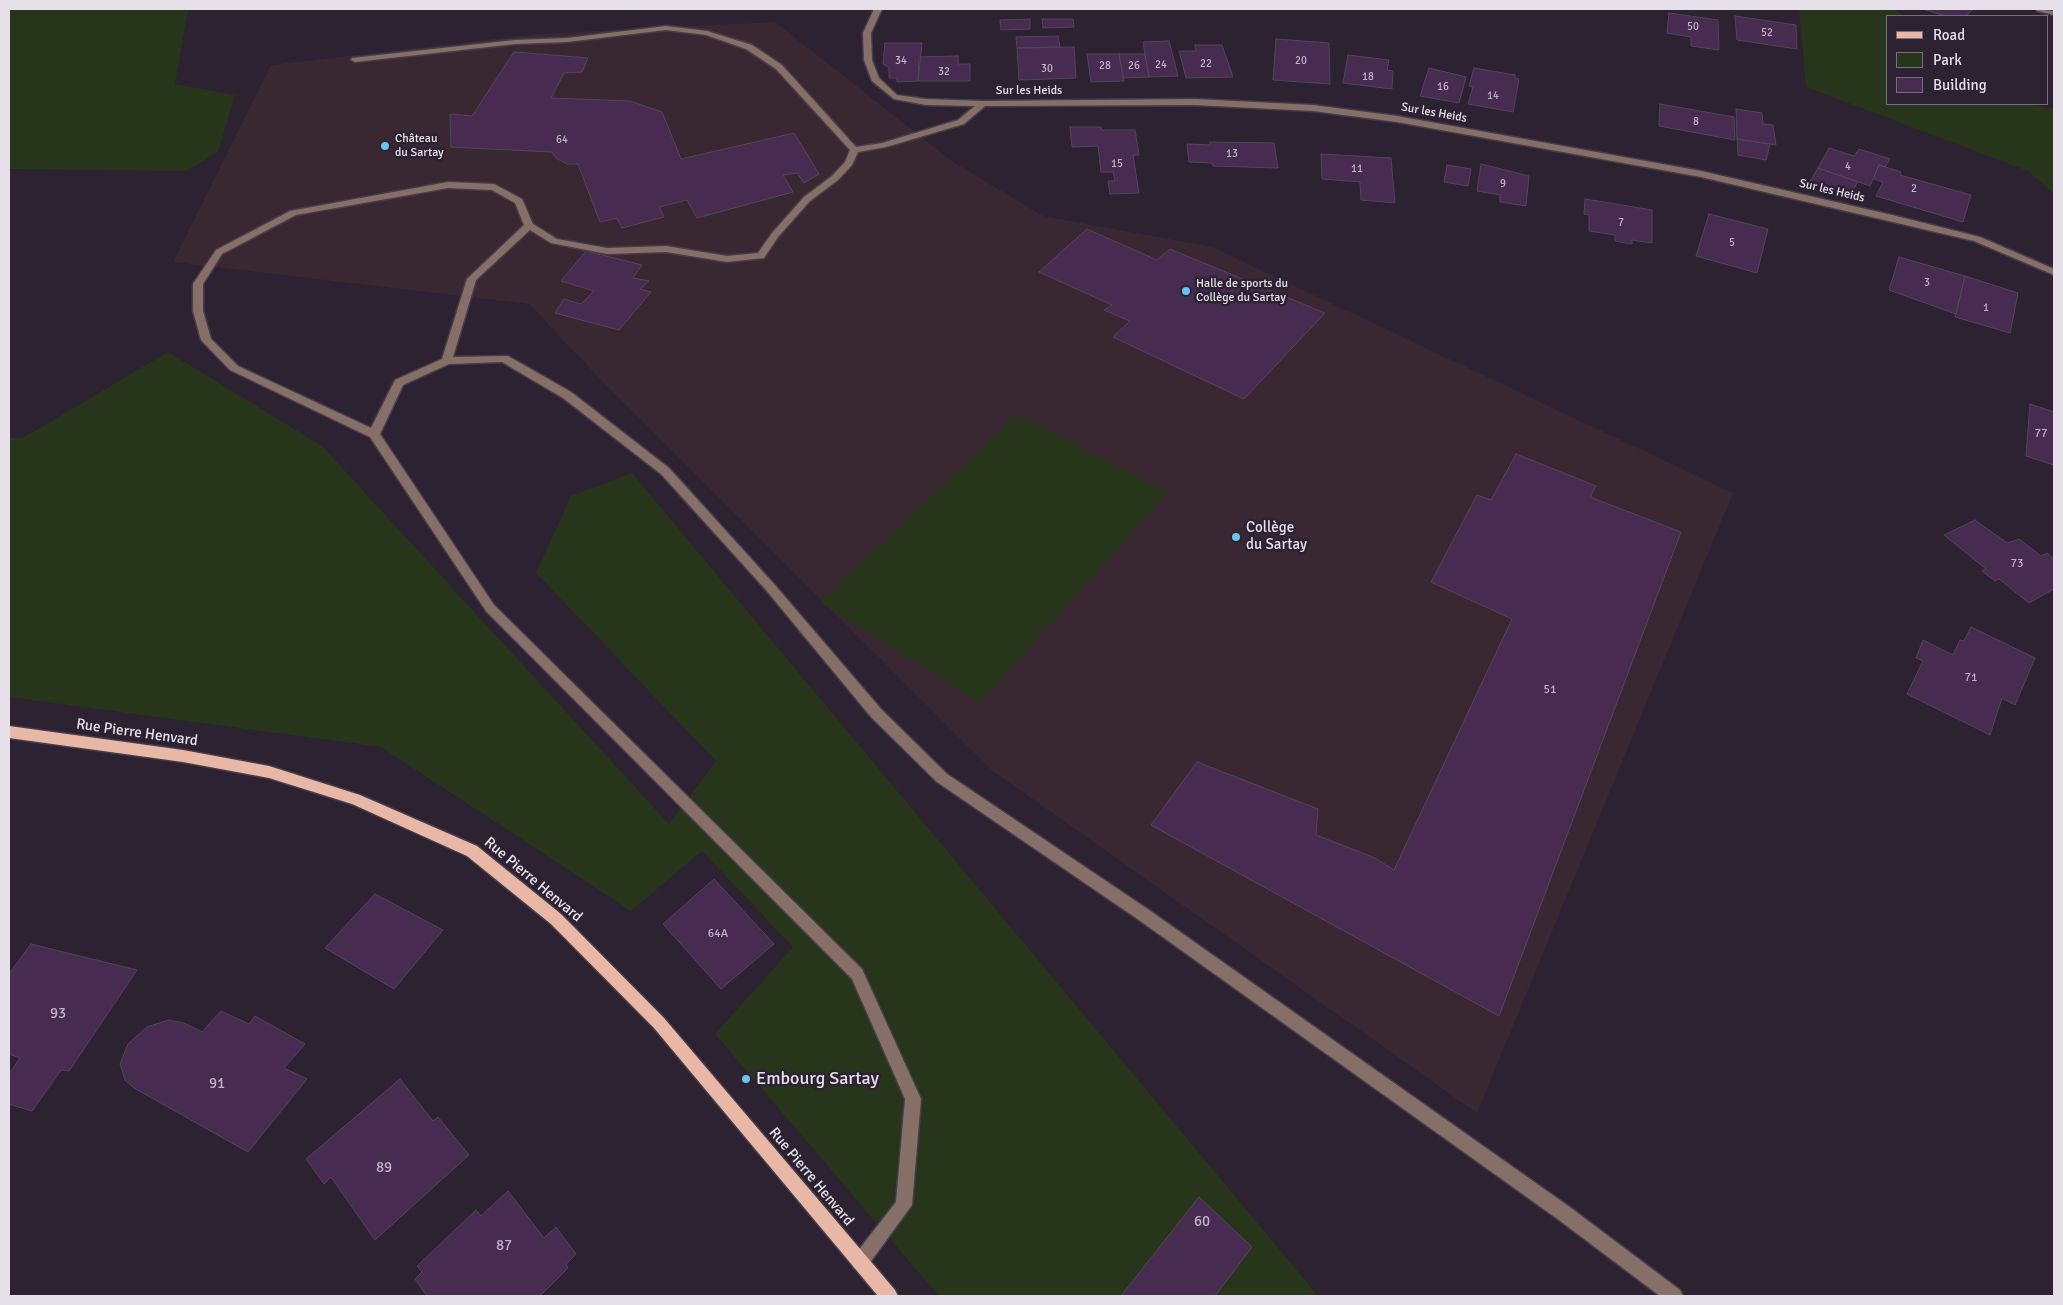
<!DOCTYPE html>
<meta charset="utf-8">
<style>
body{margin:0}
#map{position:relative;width:2063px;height:1305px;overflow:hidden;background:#2c2232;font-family:Signika,sans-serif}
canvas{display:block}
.frame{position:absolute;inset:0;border:10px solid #e6e0ea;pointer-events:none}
.legend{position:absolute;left:1886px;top:15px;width:162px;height:90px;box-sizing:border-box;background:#2c2232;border:1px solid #766e7c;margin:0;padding:6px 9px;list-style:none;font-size:15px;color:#e6e0ea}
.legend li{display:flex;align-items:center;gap:10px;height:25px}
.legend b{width:25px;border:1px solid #766e7c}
</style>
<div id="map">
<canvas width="2063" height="1305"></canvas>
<div class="frame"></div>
<ul class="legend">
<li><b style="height:6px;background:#e8b7a6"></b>Road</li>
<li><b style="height:14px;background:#27361a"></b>Park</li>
<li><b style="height:14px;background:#472b51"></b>Building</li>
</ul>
</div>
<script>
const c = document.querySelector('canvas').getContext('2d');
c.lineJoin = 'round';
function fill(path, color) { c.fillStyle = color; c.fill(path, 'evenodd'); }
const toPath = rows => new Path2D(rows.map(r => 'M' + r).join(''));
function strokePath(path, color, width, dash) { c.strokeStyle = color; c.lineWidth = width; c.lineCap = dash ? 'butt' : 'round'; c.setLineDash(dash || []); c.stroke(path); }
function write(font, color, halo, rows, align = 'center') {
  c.font = font + ' Signika,sans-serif'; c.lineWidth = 5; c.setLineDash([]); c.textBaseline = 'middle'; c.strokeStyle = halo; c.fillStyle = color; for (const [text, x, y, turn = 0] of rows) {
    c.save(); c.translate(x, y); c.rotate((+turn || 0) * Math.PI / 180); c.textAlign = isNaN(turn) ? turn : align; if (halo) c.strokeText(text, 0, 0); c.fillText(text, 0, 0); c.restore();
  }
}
const education = toPath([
 [775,22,953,162,1043,216,1212,247,1733,493,1477,1113,993,771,604,383,529,304,173,262,271,65,538,34]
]);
const green = toPath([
 [9,9,188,9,175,84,235,95,218,152,186,171,9,169],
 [1799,9,1895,9,1904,16,1887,16,1887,104,2028,104,2054,109,2054,194,2028,171,1806,87],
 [168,352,322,446,669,824,716,761,536,573,571,496,632,473,1318,1296,939,1296,715,1034,793,947,702,851,631,911,381,747,9,697,9,438,23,438],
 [1017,414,1168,492,980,703,820,602]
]);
const building = toPath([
 [1923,9,1973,9,1966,16,1945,16,1923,9],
 [1669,13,1718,20,1719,50,1691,46,1691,37,1667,33,1669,13],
 [1735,16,1796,25,1797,49,1737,40,1735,16],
 [1030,19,1030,29,1001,30,1000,20,1030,19],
 [1042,19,1073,19,1074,27,1043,28,1042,19],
 [1058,36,1060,47,1017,48,1016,37,1058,36],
 [1276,39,1329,43,1330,84,1273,80,1276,39],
 [1169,41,1178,76,1149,77,1143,42,1169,41],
 [885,43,922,43,918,81,897,82,897,78,889,78,889,68,883,64,885,43],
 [1195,45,1222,45,1233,77,1186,78,1179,51,1196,51,1195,45],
 [1074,47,1076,78,1019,80,1017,48,1074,47],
 [514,52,588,58,582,72,564,73,551,98,630,101,662,112,681,159,794,133,819,174,804,183,797,173,783,175,793,192,697,218,687,200,659,207,664,217,622,228,617,218,600,222,578,164,567,164,556,158,552,152,451,147,450,114,472,116,514,52],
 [1087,54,1119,54,1124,81,1091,82,1087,54],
 [1119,54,1145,54,1149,77,1123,78,1119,54],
 [1348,55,1389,60,1387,70,1393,71,1392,89,1343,83,1348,55],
 [958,56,958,64,970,64,970,81,918,81,919,57,958,56],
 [1429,68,1466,77,1459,103,1420,96,1429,68],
 [1474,68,1515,75,1515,78,1519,79,1513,112,1468,104,1473,87,1469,86,1474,68],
 [1660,104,1734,117,1735,140,1659,126,1660,104],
 [1736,109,1762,113,1763,124,1773,125,1776,145,1737,139,1736,109],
 [1070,127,1101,127,1102,130,1135,130,1139,155,1133,155,1139,193,1110,194,1108,181,1115,181,1113,172,1101,172,1098,146,1072,147,1070,127],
 [1737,139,1770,144,1766,160,1738,155,1737,139],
 [1210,142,1274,143,1278,168,1213,166,1212,163,1189,162,1187,144,1210,145,1210,142],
 [1829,148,1854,156,1859,149,1890,159,1885,167,1879,165,1870,186,1818,168,1829,148],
 [1321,154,1391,158,1395,203,1361,200,1360,182,1322,179,1321,154],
 [1481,164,1529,176,1526,206,1500,202,1500,195,1477,191,1481,164],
 [1447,165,1471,169,1468,186,1444,182,1447,165],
 [1879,165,1901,172,1900,175,1971,195,1963,222,1876,196,1883,182,1873,179,1879,165],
 [1818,168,1858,182,1849,197,1809,183,1818,168],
 [1585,199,1652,210,1652,243,1632,240,1632,244,1615,241,1615,235,1589,231,1589,215,1584,214,1585,199],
 [1709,214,1768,229,1757,273,1696,256,1709,214],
 [1087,229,1157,260,1170,249,1325,313,1244,399,1113,337,1130,321,1104,310,1112,305,1039,272,1087,229],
 [586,251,642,265,633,278,649,281,640,289,651,292,619,330,555,313,564,299,581,304,594,291,561,281,586,251],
 [1899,257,1965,276,1956,314,1889,290,1899,257],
 [1965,276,2018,293,2010,333,1955,317,1965,276],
 [2030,404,2054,412,2054,465,2026,456,2030,404],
 [1516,454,1596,486,1590,497,1681,532,1499,1016,1151,825,1197,762,1318,809,1316,835,1375,858,1394,870,1512,619,1431,582,1477,495,1491,500,1516,454],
 [1975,520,2007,543,2019,539,2041,556,2047,553,2054,559,2054,589,2029,603,1999,579,1995,581,1982,571,1986,569,1944,535,1975,520],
 [1971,627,2035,658,2015,705,2002,698,1990,735,1907,694,1923,661,1916,658,1923,640,1953,655,1960,640,1964,641,1971,627],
 [714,879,774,944,721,989,663,924,714,879],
 [375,894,443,930,394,989,325,948,375,894],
 [31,944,137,970,69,1071,61,1070,32,1111,9,1104,9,1074,20,1058,9,1054,9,974,31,944],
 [221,1011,249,1024,255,1016,305,1044,284,1068,307,1079,248,1152,134,1088,125,1080,120,1064,128,1044,147,1027,168,1020,184,1023,202,1032,221,1011],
 [400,1079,433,1121,438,1117,469,1155,375,1240,331,1177,324,1184,306,1159,400,1079],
 [508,1191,544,1238,556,1227,576,1254,566,1264,568,1268,540,1296,427,1296,415,1279,422,1272,417,1266,476,1210,481,1216,508,1191],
 [1199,1197,1252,1247,1215,1296,1121,1296,1199,1197]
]);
const minor = toPath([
 [874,9,882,9,871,33,872,60,879,78,897,95,926,99,983,101,1195,99,1313,105,1397,116,1701,171,1892,215,1980,237,2054,269,2054,275,1974,241,1701,177,1397,122,1313,111,1195,105,985,106,964,124,886,147,858,152,852,165,838,180,810,201,778,237,764,258,727,262,666,252,607,254,551,243,530,230,476,280,453,357,508,356,571,392,669,468,774,584,881,709,947,774,1149,910,1571,1208,1680,1290,1683,1296,1660,1296,1559,1220,1139,920,937,782,871,717,766,590,661,474,563,398,502,362,449,364,403,385,380,434,494,605,862,969,921,1099,912,1205,866,1268,860,1271,854,1268,851,1262,854,1256,896,1202,905,1099,852,979,486,611,370,437,230,370,201,340,193,311,193,284,216,250,290,211,448,182,494,184,522,199,533,224,557,239,607,248,666,246,727,256,758,253,772,233,804,197,832,176,845,162,850,150,776,69,746,49,706,35,666,30,567,42,515,44,355,62,351,60,352,58,515,40,567,38,666,26,707,31,752,45,782,65,856,147,882,143,958,120,975,106,926,105,894,99,872,81,864,60,863,33,874,9],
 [448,188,492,190,515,203,524,225,467,279,442,359,395,380,371,428,238,366,211,339,203,311,203,284,222,254,296,215,448,188],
 [2036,9,2054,11,2054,15,2037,11,2036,9]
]);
const major = toPath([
 [9,726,183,750,269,766,360,795,477,846,561,914,664,1018,895,1290,898,1296,878,1296,654,1028,551,924,467,856,352,804,269,778,183,762,9,738,9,726]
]);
const markers = [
 [385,146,5,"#66c4ef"],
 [1186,291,5,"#66c4ef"],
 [1236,537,5,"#66c4ef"],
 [746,1079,5,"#66c4ef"]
];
const farNumbernames = [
 ["50",1693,27],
 ["52",1767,33],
 ["34",901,61],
 ["20",1301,61],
 ["22",1206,64],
 ["24",1161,65],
 ["28",1105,66],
 ["26",1134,66],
 ["30",1047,69],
 ["32",944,72],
 ["18",1368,77],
 ["16",1443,87],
 ["14",1493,96],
 ["8",1696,122],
 ["64",562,140],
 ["13",1232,154],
 ["15",1117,164],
 ["4",1848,167],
 ["11",1357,169],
 ["9",1503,184],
 ["2",1914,189],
 ["7",1621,223],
 ["5",1732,243],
 ["3",1927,283],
 ["1",1986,308]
];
const farStreetnames = [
 ["Sur les Heids",1029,91],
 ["Sur les Heids",1434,113,10],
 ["Sur les Heids",1832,191,13]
];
const farPoinames = [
 ["Château",395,139],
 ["du Sartay",395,153],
 ["Halle de sports du",1196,284],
 ["Collège du Sartay",1196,298]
];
const numberNames = [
 ["77",2041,434],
 ["73",2017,564],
 ["71",1971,678],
 ["51",1550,690],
 ["64A",718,934]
];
const poiNames = [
 ["Collège",1246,528],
 ["du Sartay",1246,545]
];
const streetNames = [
 ["Rue Pierre Henvard",137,733,8],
 ["Rue Pierre Henvard",533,880,40],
 ["Rue Pierre Henvard",811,1177,50]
];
const nearNumbernames = [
 ["93",58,1014],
 ["91",217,1084],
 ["89",384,1168],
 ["60",1202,1222],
 ["87",504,1246]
];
const nearPoinames = [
 ["Embourg Sartay",756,1079]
];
fill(education, '#392832');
fill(green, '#27361a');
fill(building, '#472b51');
strokePath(building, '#524657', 1);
strokePath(minor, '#463d4c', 3);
strokePath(major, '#463d4c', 3);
fill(minor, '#866f66');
fill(major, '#e8b7a6');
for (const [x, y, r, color] of markers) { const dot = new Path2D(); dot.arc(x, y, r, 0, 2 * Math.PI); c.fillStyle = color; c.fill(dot); strokePath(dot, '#2c2232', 2); }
write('11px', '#beb3c4', null, farNumbernames);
write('12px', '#e6e0ea', '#2c2232', farStreetnames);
write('12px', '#e6e0ea', '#2c2232', farPoinames, 'left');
write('12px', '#beb3c4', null, numberNames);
write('15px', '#e6e0ea', '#2c2232', poiNames, 'left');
write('15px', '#e6e0ea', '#2c2232', streetNames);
write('15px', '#beb3c4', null, nearNumbernames);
write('18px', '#e6e0ea', '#2c2232', nearPoinames, 'left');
</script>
